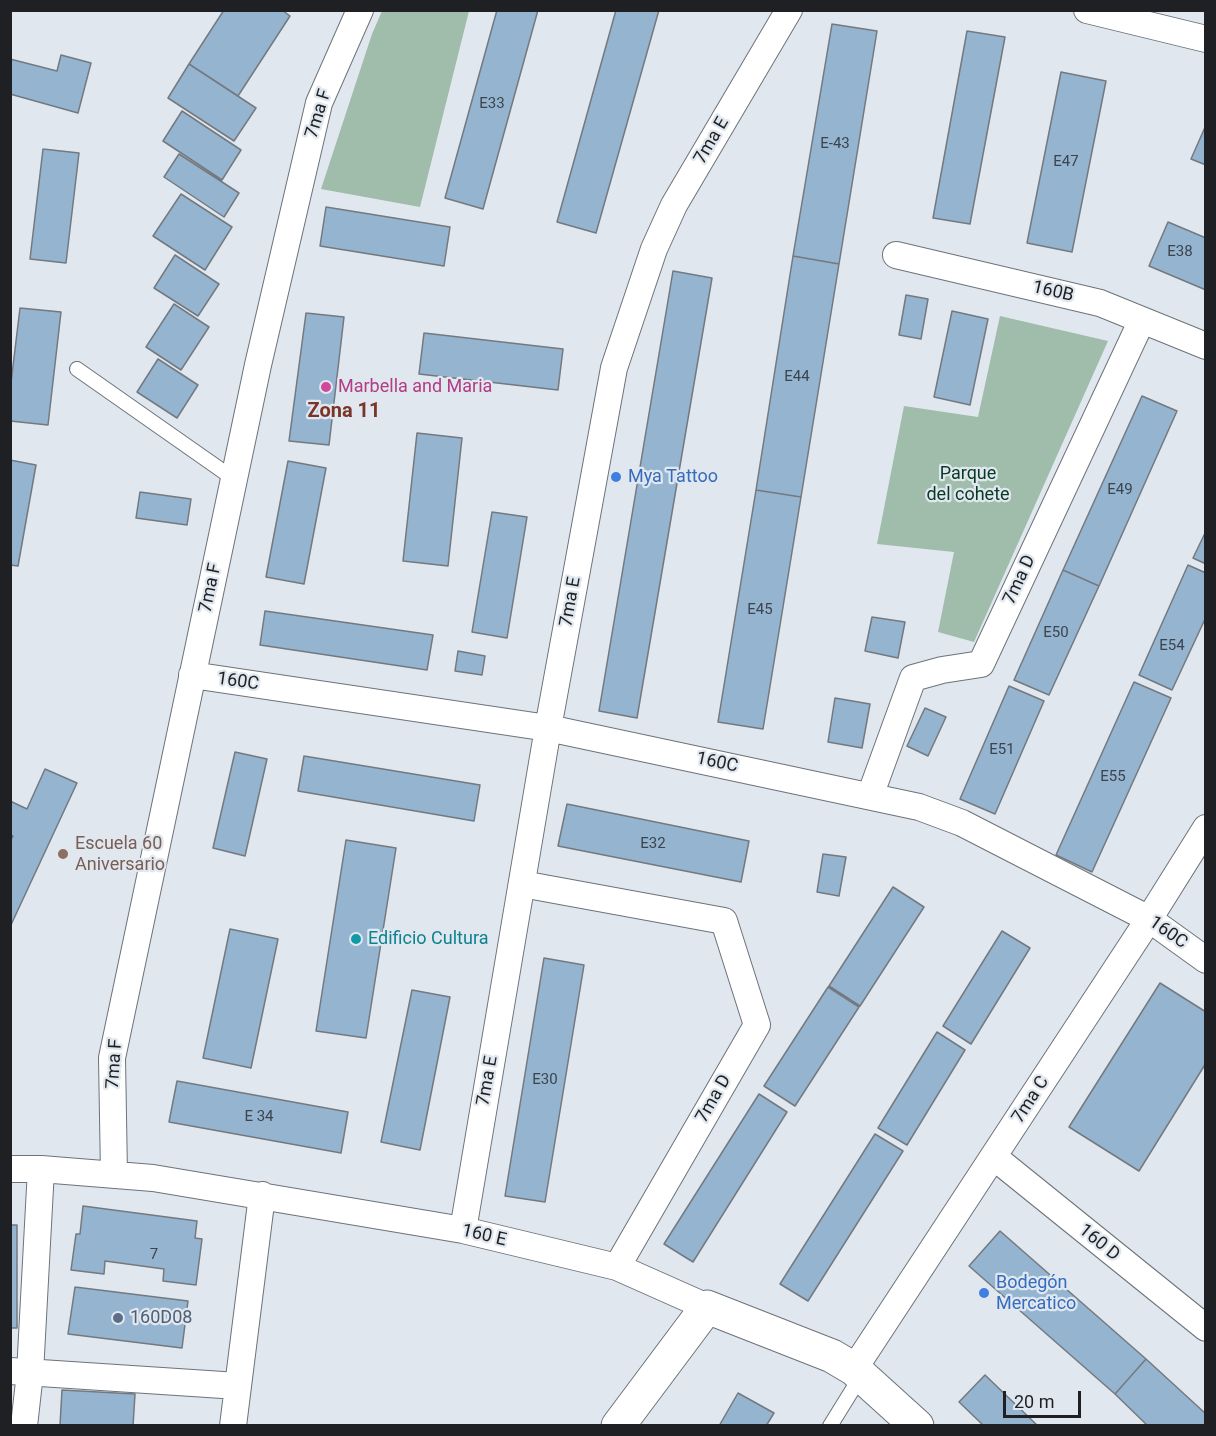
<!DOCTYPE html>
<meta charset="utf-8">
<style>
body{margin:0}
#map{position:relative;width:1216px;height:1436px;overflow:hidden;background:#e0e7ee;font-family:Roboto,sans-serif}
canvas{display:block}
.frame{position:absolute;inset:0;border:12px solid #1e2023;pointer-events:none}
.scale{position:absolute;left:1003px;top:1391px;width:78px;height:27px;box-sizing:border-box;border:3px solid #1e2023;border-top:0;padding-left:8px;font-size:18px;line-height:21px;white-space:nowrap;color:#1e2023;-webkit-text-stroke:4px #e0e7ee;paint-order:stroke}
</style>
<div id="map">
<canvas width="1216" height="1436"></canvas>
<div class="frame"></div>
<div class="scale">20 m</div>
</div>
<script>
const c = document.querySelector('canvas').getContext('2d');
c.lineJoin = 'round';
function fill(path, color) { c.fillStyle = color; c.fill(path, 'evenodd'); }
const toPath = rows => new Path2D(rows.map(r => 'M' + r).join(''));
function strokePath(path, color, width, dash) { c.strokeStyle = color; c.lineWidth = width; c.lineCap = dash ? 'butt' : 'round'; c.setLineDash(dash || []); c.stroke(path); }
function write(font, color, halo, rows, align = 'center') {
  c.font = font + ' Roboto,sans-serif'; c.lineWidth = 4.5; c.setLineDash([]); c.textBaseline = 'middle'; c.strokeStyle = halo; c.fillStyle = color; for (const [text, x, y, turn = 0] of rows) {
    c.save(); c.translate(x, y); c.rotate((+turn || 0) * Math.PI / 180); c.textAlign = isNaN(turn) ? turn : align; if (halo) c.strokeText(text, 0, 0); c.fillText(text, 0, 0); c.restore();
  }
}
const green = toPath([
 [382,11,469,11,420,207,321,189,372,34],
 [1000,316,1108,341,974,642,938,632,954,552,877,544,904,406,978,417]
]);
const building = toPath([
 [224,10,282,10,290,16,238,96,189,64,224,10],
 [497,10,538,10,483,209,445,198,497,10],
 [616,10,659,10,596,233,557,222,616,10],
 [832,24,877,31,839,264,793,256,832,24],
 [967,31,1005,37,970,224,933,218,967,31],
 [61,55,91,63,78,113,10,94,10,59,57,71,61,55],
 [189,64,256,108,234,141,168,98,189,64],
 [1061,72,1106,81,1072,252,1027,243,1061,72],
 [182,111,241,150,222,180,163,141,182,111],
 [1206,125,1206,165,1191,159,1206,125],
 [43,149,79,153,66,263,30,259,43,149],
 [179,154,239,193,224,217,164,177,179,154],
 [181,194,232,227,205,270,153,236,181,194],
 [326,207,450,227,444,266,320,246,326,207],
 [1168,222,1206,238,1206,290,1149,266,1168,222],
 [175,255,219,284,198,316,154,288,175,255],
 [793,256,839,264,801,497,756,490,793,256],
 [673,271,712,278,637,718,599,711,673,271],
 [906,295,928,299,921,339,899,335,906,295],
 [174,304,209,327,181,370,146,347,174,304],
 [20,308,61,312,48,425,10,421,10,391,20,308],
 [952,311,988,319,970,405,934,397,952,311],
 [306,313,344,317,329,445,289,441,306,313],
 [424,333,563,349,558,390,419,374,424,333],
 [158,359,198,385,177,418,137,392,158,359],
 [1142,396,1177,411,1099,586,1063,570,1142,396],
 [417,433,462,438,448,566,403,561,417,433],
 [10,460,36,465,18,566,10,565,10,460],
 [288,461,326,468,304,584,266,577,288,461],
 [756,490,801,497,763,729,718,722,756,490],
 [140,492,191,499,187,525,136,518,140,492],
 [492,512,527,517,507,638,472,632,492,512],
 [1206,531,1206,564,1193,558,1206,531],
 [1188,565,1206,573,1206,617,1172,690,1139,675,1188,565],
 [1063,570,1099,586,1049,695,1014,680,1063,570],
 [265,611,433,635,427,670,260,645,265,611],
 [872,617,905,622,898,658,865,651,872,617],
 [458,651,485,656,482,675,455,671,458,651],
 [1134,682,1171,698,1092,872,1056,855,1134,682],
 [1009,686,1044,701,995,814,960,799,1009,686],
 [835,698,870,704,862,748,828,742,835,698],
 [925,708,946,717,928,756,907,746,925,708],
 [235,752,267,759,245,856,213,848,235,752],
 [304,756,480,785,474,821,298,791,304,756],
 [45,769,77,783,10,927,10,842,13,836,10,835,10,801,27,809,45,769],
 [567,804,749,841,741,882,558,846,567,804],
 [346,840,396,848,366,1038,316,1031,346,840],
 [823,854,846,857,839,896,817,892,823,854],
 [893,887,924,907,860,1006,829,986,893,887],
 [230,929,278,939,251,1068,203,1058,230,929],
 [1002,931,1030,948,971,1044,943,1026,1002,931],
 [544,958,584,965,545,1202,505,1196,544,958],
 [1160,983,1206,1012,1206,1063,1139,1171,1069,1127,1160,983],
 [828,987,859,1007,795,1106,764,1086,828,987],
 [412,990,450,997,420,1150,381,1142,412,990],
 [937,1032,965,1050,907,1145,878,1128,937,1032],
 [177,1081,348,1112,341,1153,169,1122,177,1081],
 [759,1094,787,1112,693,1262,664,1244,759,1094],
 [875,1134,903,1151,808,1301,780,1284,875,1134],
 [83,1206,197,1221,195,1238,202,1239,196,1285,163,1281,164,1269,105,1261,104,1274,71,1270,76,1234,80,1234,83,1206],
 [10,1225,17,1225,17,1328,10,1328,10,1225],
 [1000,1231,1146,1359,1115,1394,969,1266,1000,1231],
 [75,1287,188,1301,182,1348,68,1334,75,1287],
 [1146,1359,1206,1414,1206,1426,1148,1426,1115,1394,1146,1359],
 [985,1375,1038,1426,984,1426,959,1402,985,1375],
 [62,1390,135,1394,133,1426,60,1425,62,1390],
 [738,1393,774,1413,766,1426,719,1426,738,1393]
]);
const lane = toPath([
 [77,369,234,479],
 [830,1426,861,1376]
]);
const street = toPath([
 [1087,10,1206,39],
 [896,255,1100,303,1206,346],
 [192,675,548,728,919,807,962,823,1149,919,1206,960],
 [870,796,913,678,942,670,981,664,1142,320],
 [522,884,724,921,757,1025,617,1267],
 [994,1157,1206,1328],
 [10,1169,41,1169,153,1178,463,1230,617,1267,707,1307],
 [114,1175,112,1058,258,365,319,103,360,10],
 [463,1230,548,728,614,368,654,249,674,205,789,10],
 [854,1369,1149,919,1206,828],
 [10,1371,238,1386],
 [24,1426,30,1373,41,1169],
 [233,1426,262,1195]
]);
const secondary = toPath([
 [618,1426,707,1307,832,1356,854,1369,917,1426]
]);
const markers = [
 [326,387,6,"#d1479c"],
 [616,477,6,"#3f7fe0"],
 [63,854,6,"#8d6e63"],
 [356,939,6,"#0f9aa8"],
 [984,1293,6,"#3f7fe0"],
 [118,1318,6,"#5c6f8a"]
];
const numberNames = [
 ["E33",492,104],
 ["E-43",835,144],
 ["E47",1066,162],
 ["E38",1180,252],
 ["E44",797,377],
 ["E49",1120,490],
 ["E45",760,610],
 ["E50",1056,633],
 ["E54",1172,646],
 ["E51",1002,750],
 ["E55",1113,777],
 ["E32",653,844],
 ["E30",545,1080],
 ["E 34",259,1117],
 ["7",154,1255]
];
const streetNames = [
 ["7ma F",319,114,-73],
 ["7ma E",712,141,-60],
 ["160B",1053,292,13],
 ["7ma D",1020,580,-65],
 ["7ma F",211,588,-78],
 ["7ma E",571,602,-80],
 ["160C",238,682,8],
 ["160C",717,763,12],
 ["160C",1168,933,35],
 ["7ma F",115,1064,-86],
 ["7ma E",488,1081,-80],
 ["7ma D",714,1099,-60],
 ["7ma C",1031,1100,-57],
 ["160 E",484,1236,13],
 ["160 D",1099,1243,39]
];
const hotelNames = [
 ["Marbella and Maria",338,387]
];
const parkNames = [
 ["Parque",968,474],
 ["del cohete",968,495]
];
const shopNames = [
 ["Mya Tattoo",628,477],
 ["Bodegón",996,1283],
 ["Mercatico",996,1304]
];
const educationNames = [
 ["Escuela 60",75,844],
 ["Aniversario",75,865]
];
const cultureNames = [
 ["Edificio Cultura",368,939]
];
const serviceNames = [
 ["160D08",130,1318]
];
const neighbourhoodNames = [
 ["Zona 11",344,412]
];
fill(green, '#a0bcab');
fill(building, '#95b4d0');
strokePath(building, '#73797f', 1.5);
strokePath(lane, '#6d7379', 16);
strokePath(street, '#6d7379', 28);
strokePath(secondary, '#6d7379', 35);
strokePath(lane, '#fff', 14);
strokePath(street, '#fff', 26);
strokePath(secondary, '#fff', 33);
for (const [x, y, r, color] of markers) { const dot = new Path2D(); dot.arc(x, y, r, 0, 2 * Math.PI); c.fillStyle = color; c.fill(dot); strokePath(dot, '#e0e7ee', 2); }
write('15px', '#3c454e', null, numberNames);
write('18px', '#1e2023', '#e0e7ee', streetNames);
write('18px', '#b23c85', '#e0e7ee', hotelNames, 'left');
write('18px', '#073a23', '#e0e7ee', parkNames);
write('18px', '#366cbe', '#e0e7ee', shopNames, 'left');
write('18px', '#785e54', '#e0e7ee', educationNames, 'left');
write('18px', '#0d838f', '#e0e7ee', cultureNames, 'left');
write('18px', '#4e5e75', '#e0e7ee', serviceNames, 'left');
write('bold 20px', '#7b3528', '#e0e7ee', neighbourhoodNames);
</script>
